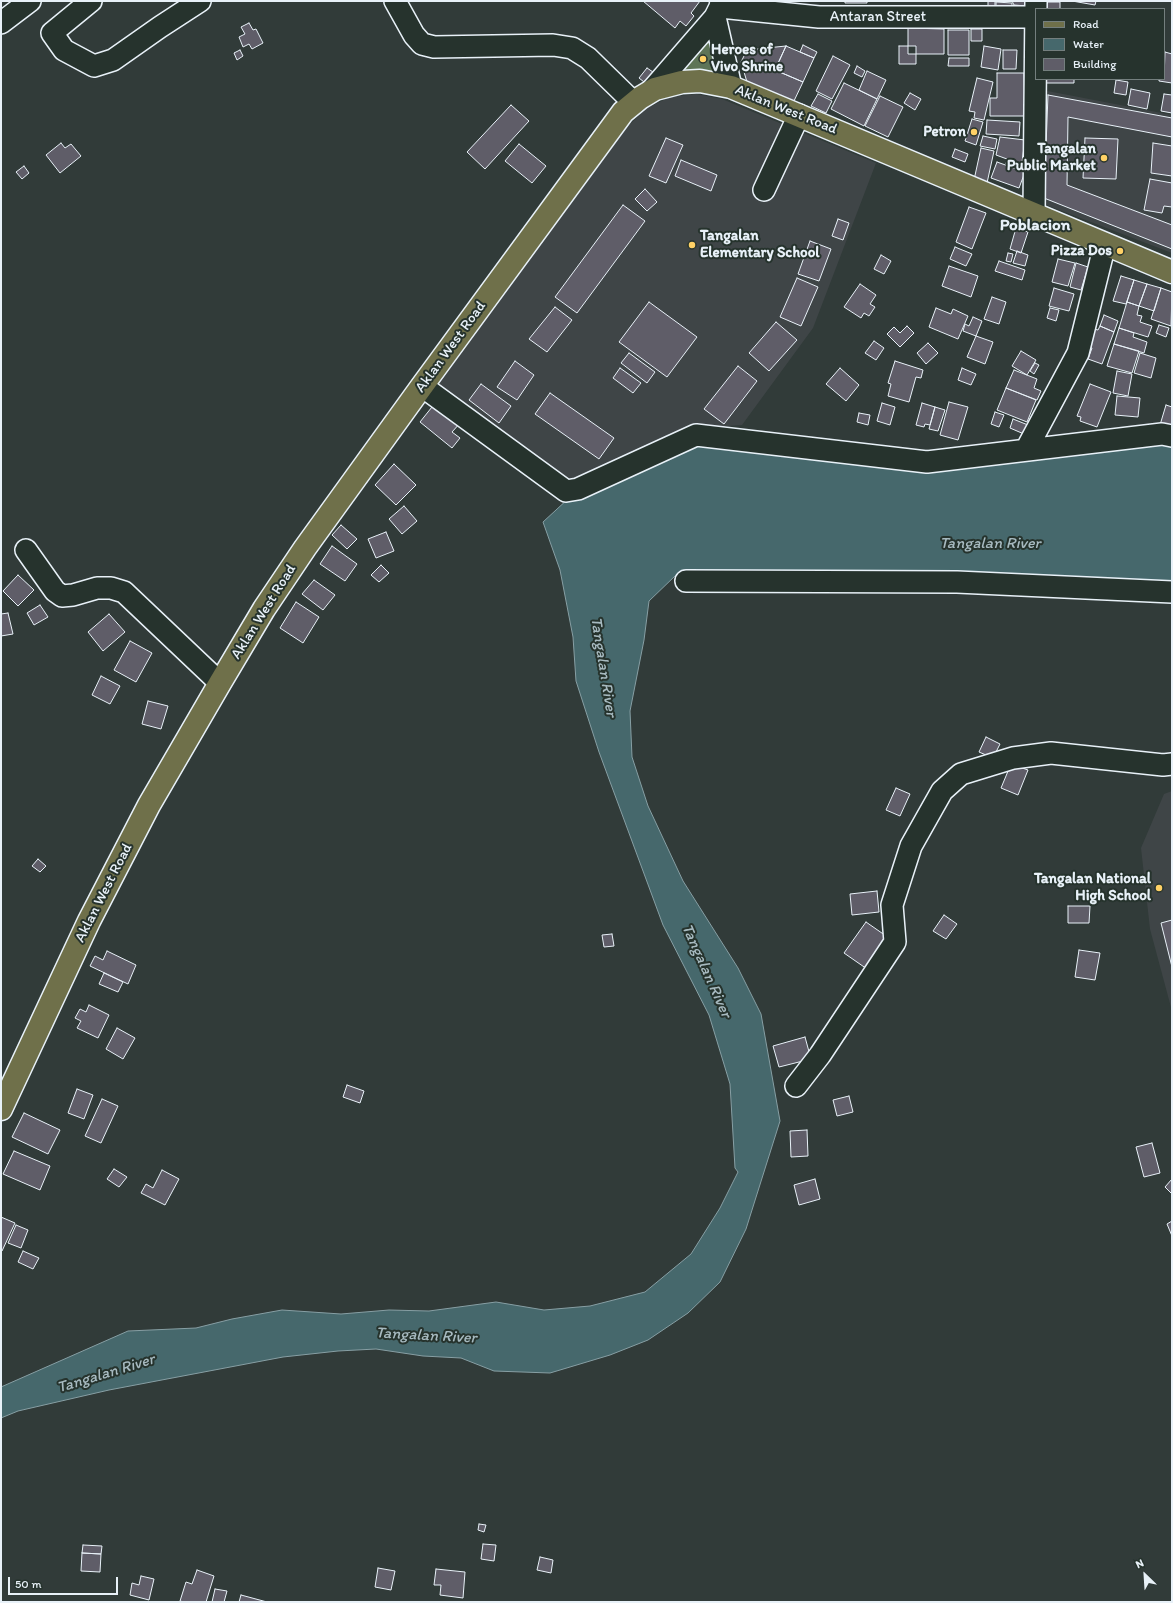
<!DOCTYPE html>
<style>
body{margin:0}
#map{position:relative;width:1173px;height:1603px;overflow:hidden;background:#313b39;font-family:Itim,sans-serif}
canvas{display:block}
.frame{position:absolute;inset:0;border:2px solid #e8f1f8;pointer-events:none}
.legend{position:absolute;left:1035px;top:8px;width:130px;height:72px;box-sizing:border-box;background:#26332d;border:1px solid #747f7e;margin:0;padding:5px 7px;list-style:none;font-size:12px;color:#e8f1f8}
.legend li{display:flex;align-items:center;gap:8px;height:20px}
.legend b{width:20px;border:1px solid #747f7e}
.north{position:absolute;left:1125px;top:1555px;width:40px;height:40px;-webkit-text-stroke:3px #26332d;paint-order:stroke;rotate:335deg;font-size:11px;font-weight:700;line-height:16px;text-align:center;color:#e8f1f8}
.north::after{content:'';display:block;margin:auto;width:14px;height:18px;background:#e8f1f8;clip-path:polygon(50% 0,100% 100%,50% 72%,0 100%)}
.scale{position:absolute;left:8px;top:1577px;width:110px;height:18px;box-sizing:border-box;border:2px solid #e8f1f8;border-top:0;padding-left:5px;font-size:12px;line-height:14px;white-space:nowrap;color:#e8f1f8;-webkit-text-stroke:3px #26332d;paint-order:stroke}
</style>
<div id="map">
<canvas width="1173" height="1603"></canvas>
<div class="frame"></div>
<ul class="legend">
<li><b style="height:5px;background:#6f704a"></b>Road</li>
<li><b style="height:11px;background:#46686c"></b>Water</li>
<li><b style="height:11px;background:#5f5d68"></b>Building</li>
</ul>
<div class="north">N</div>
<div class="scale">50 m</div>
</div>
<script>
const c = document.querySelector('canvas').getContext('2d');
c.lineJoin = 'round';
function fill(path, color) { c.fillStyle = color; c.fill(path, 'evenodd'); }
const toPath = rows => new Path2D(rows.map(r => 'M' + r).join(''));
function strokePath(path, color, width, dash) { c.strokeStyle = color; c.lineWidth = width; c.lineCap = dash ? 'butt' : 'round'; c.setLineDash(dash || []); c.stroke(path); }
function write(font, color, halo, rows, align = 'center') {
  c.font = font + ' Itim,sans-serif'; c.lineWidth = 4; c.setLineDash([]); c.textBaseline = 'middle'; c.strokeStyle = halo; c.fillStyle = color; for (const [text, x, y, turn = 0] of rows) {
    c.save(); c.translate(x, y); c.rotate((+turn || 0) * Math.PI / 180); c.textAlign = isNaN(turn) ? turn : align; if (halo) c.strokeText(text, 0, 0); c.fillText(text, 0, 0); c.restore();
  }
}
const built = toPath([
 [1037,89,1172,115,1172,253,1036,201],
 [696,94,722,99,876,163,813,328,742,425,685,429,567,484,435,387,628,126,647,108,670,97],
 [1172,791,1172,1011,1150,929,1141,848,1164,794]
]);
const green = toPath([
 [711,34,721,79,674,75]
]);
const water = toPath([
 [701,441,926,469,1172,443,1172,584,893,573,675,576,649,601,644,640,630,711,632,757,648,806,683,881,738,968,761,1014,780,1121,746,1229,720,1282,688,1313,648,1340,610,1355,550,1373,494,1371,461,1358,423,1356,376,1349,338,1351,283,1357,109,1390,18,1411,1,1418,1,1387,128,1331,196,1328,232,1319,282,1310,341,1314,389,1310,429,1311,496,1302,544,1310,590,1306,645,1292,691,1254,720,1208,738,1172,735,1168,730,1084,709,1015,663,925,599,752,576,681,573,637,560,570,543,522,569,498,701,441]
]);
const building = toPath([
 [643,1,700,1,691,13,694,16,686,26,680,21,675,28,643,1],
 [845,1,867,1,867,3,845,3,845,1],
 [988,1,995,1,995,8,988,8,988,1],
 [1010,1,1026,1,1026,6,1014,5,1012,1,1010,1],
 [1072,1,1096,1,1095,5,1072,1],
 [996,2,1012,3,1012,8,996,8,996,2],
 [1045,2,1060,2,1060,9,1045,9,1045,2],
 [249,23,253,30,256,29,263,43,252,49,249,44,243,47,239,37,245,34,241,27,249,23],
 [908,28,944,29,944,54,908,54,908,28],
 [971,29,982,29,982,41,971,41,971,29],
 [948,30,969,30,969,55,948,55,948,30],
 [803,45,817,52,814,58,800,52,803,45],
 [786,46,814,58,803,82,775,70,786,46],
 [786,46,775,70,803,82,793,103,747,82,741,62,747,50,786,46],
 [899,46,916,46,916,64,899,64,899,46],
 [984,46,1001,49,998,70,981,67,984,46],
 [240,50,243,56,237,60,234,53,240,50],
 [1003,50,1017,50,1016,69,1003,69,1003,50],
 [1165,52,1172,54,1172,83,1159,81,1159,79,1164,79,1165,52],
 [833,56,850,65,832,99,816,91,833,56],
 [949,58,969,58,969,66,948,66,949,58],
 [857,66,865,71,862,77,854,73,857,66],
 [647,68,653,72,644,82,639,78,647,68],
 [867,71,886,80,877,99,859,90,867,71],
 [997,73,1024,73,1025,116,990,116,990,98,997,98,997,73],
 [977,78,993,82,984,120,974,118,975,112,969,111,977,78],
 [1044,79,1074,79,1074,83,1044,83,1044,79],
 [1116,80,1128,82,1126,95,1114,93,1116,80],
 [844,83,877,99,864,126,831,109,844,83],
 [1131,89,1150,93,1147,109,1128,105,1131,89],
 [910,93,921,99,915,110,904,103,910,93],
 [818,94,832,101,826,113,811,106,818,94],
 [1164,94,1172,95,1172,113,1161,111,1164,94],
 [1048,95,1172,118,1172,137,1068,117,1067,185,1172,225,1172,249,1044,198,1048,95],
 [880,96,903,107,888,137,865,126,880,96],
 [511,105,529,121,485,169,467,152,511,105],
 [972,119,983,122,976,145,965,141,972,119],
 [987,120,1020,122,1019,136,986,134,987,120],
 [983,136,997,139,995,149,980,146,983,136],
 [1000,137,1025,140,1021,169,1006,164,1007,159,996,155,1000,137],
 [666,138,683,145,666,183,649,176,666,138],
 [1085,138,1118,139,1116,179,1083,178,1085,138],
 [61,143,65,148,71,144,81,156,60,173,46,155,61,143],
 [1153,143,1172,146,1172,176,1151,173,1153,143],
 [519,144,546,166,532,183,505,161,519,144],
 [981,148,994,151,987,183,974,180,981,148],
 [955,149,968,154,965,162,952,157,955,149],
 [681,160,717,175,711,191,675,176,681,160],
 [997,162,1025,172,1019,188,991,178,997,162],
 [24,166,29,173,22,179,16,172,24,166],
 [1150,179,1172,183,1172,207,1164,206,1162,213,1144,210,1150,179],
 [645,189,657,202,647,211,635,199,645,189],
 [623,205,645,221,577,313,555,297,623,205],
 [969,207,986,213,972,249,956,242,969,207],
 [838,219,849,223,843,240,832,236,838,219],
 [1016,228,1028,232,1021,253,1010,249,1016,228],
 [810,241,831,249,819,281,798,274,810,241],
 [955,247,972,254,966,266,950,259,955,247],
 [1017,251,1028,255,1025,266,1013,263,1017,251],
 [1008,253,1013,254,1011,262,1006,261,1008,253],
 [881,255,891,261,884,274,874,269,881,255],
 [1058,259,1075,263,1068,286,1052,282,1058,259],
 [999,261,1025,270,1022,280,995,271,999,261],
 [1076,263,1088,267,1081,290,1070,287,1076,263],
 [949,266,978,276,971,297,942,286,949,266],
 [1121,276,1134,280,1126,304,1113,301,1121,276],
 [797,278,818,287,801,326,780,317,797,278],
 [1134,280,1147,284,1139,306,1127,302,1134,280],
 [860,284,876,295,870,304,875,307,869,316,864,313,861,318,844,307,860,284],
 [1147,284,1161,288,1154,311,1139,306,1147,284],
 [1054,288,1074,294,1069,311,1049,306,1054,288],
 [1161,288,1172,292,1171,326,1151,319,1161,288],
 [992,297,1006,302,999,324,984,319,992,297],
 [649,302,697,337,667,377,619,342,649,302],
 [1127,302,1139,306,1137,315,1142,316,1140,322,1152,326,1148,337,1119,328,1127,302],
 [555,307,572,320,547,352,529,339,555,307],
 [936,308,951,314,953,309,968,316,958,339,929,327,936,308],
 [1050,308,1059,310,1056,321,1047,318,1050,308],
 [1104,315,1118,321,1114,332,1100,326,1104,315],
 [973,317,982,321,976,336,963,331,965,324,969,326,973,317],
 [776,322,797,340,769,371,749,353,776,322],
 [1159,325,1169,328,1166,337,1156,333,1159,325],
 [907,326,914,333,900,347,887,334,894,327,900,333,907,326],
 [1100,326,1114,332,1102,364,1088,359,1092,348,1087,346,1094,329,1098,330,1100,326],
 [1119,328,1134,333,1133,337,1147,342,1144,353,1114,344,1119,328],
 [976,336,993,342,985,364,967,357,976,336],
 [874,341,884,348,876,360,865,353,874,341],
 [928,343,938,353,926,364,917,353,928,343],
 [1114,344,1139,351,1132,373,1107,366,1114,344],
 [1021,351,1036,360,1027,375,1012,366,1021,351],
 [629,353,655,372,647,383,621,363,629,353],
 [1140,353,1156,358,1151,378,1134,373,1140,353],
 [515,361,534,375,517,400,497,387,515,361],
 [895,361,923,370,921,378,916,377,909,402,888,396,891,384,888,383,895,361],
 [1035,363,1039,365,1034,374,1030,371,1035,363],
 [738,366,757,381,724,424,704,409,738,366],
 [620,368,641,383,633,393,613,378,620,368],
 [840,368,859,385,846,401,826,384,840,368],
 [962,368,976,374,971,385,958,380,962,368],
 [1014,370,1037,379,1034,388,1041,391,1037,400,1006,388,1014,370],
 [1117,371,1132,374,1128,396,1113,393,1117,371],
 [481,384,511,406,499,423,469,400,481,384],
 [1090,384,1111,392,1097,427,1080,421,1081,417,1077,416,1090,384],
 [1006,388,1036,400,1027,422,997,410,1006,388],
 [550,393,614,438,599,459,535,414,550,393],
 [1117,396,1140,398,1138,417,1115,415,1117,396],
 [436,402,461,422,452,432,460,438,452,448,420,422,436,402],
 [949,402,968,407,958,440,940,435,949,402],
 [882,403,895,407,890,425,877,421,882,403],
 [922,403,935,407,930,425,925,424,924,427,916,425,922,403],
 [1166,405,1172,407,1172,428,1160,425,1166,405],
 [935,407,945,410,938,431,929,429,935,407],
 [995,412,1004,415,999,427,991,424,995,412],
 [859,413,870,415,868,425,857,422,859,413],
 [1013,419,1028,425,1024,434,1010,428,1013,419],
 [394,464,416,485,396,505,375,485,394,464],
 [404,506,417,521,402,534,389,519,404,506],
 [341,525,357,539,347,549,332,535,341,525],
 [386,532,394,551,376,558,368,539,386,532],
 [332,546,357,564,345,581,320,564,332,546],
 [381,565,389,573,379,582,371,575,381,565],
 [18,575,34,590,18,606,3,591,18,575],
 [314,580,335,595,323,610,302,594,314,580],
 [296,602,319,617,303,643,280,628,296,602],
 [40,605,48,617,34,625,27,613,40,605],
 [8,613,13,634,1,636,1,614,8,613],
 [109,614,125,632,103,651,88,632,109,614],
 [130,641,152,653,136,682,114,670,130,641],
 [101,676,120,686,110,704,92,695,101,676],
 [148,701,168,706,161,729,142,724,148,701],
 [986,737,1000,744,993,758,979,752,986,737],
 [1011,764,1028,770,1018,795,1001,788,1011,764],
 [896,788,910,794,900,816,886,810,896,788],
 [38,859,46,866,40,872,32,866,38,859],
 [877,891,879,912,852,915,850,894,877,891],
 [1068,906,1090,906,1089,923,1068,923,1068,906],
 [944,915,957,924,946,939,933,931,944,915],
 [1172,920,1172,967,1161,923,1172,920],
 [866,922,889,938,867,969,844,953,866,922],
 [612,934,614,946,604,947,602,935,612,934],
 [1079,950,1100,953,1095,980,1075,977,1079,950],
 [107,951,136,965,128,984,90,966,95,956,103,960,107,951],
 [104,973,123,982,118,992,99,984,104,973],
 [89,1005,109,1015,98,1038,77,1028,81,1021,75,1018,80,1009,86,1012,89,1005],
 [117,1028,135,1038,123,1059,106,1049,117,1028],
 [805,1037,811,1059,779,1067,773,1046,805,1037],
 [347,1085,364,1091,360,1103,343,1097,347,1085],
 [77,1089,93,1095,84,1119,68,1113,77,1089],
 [849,1096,853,1112,837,1116,833,1100,849,1096],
 [102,1099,118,1106,101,1143,85,1136,102,1099],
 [24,1113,60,1130,48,1154,12,1137,24,1113],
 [807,1130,808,1156,791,1157,790,1131,807,1130],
 [1152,1143,1160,1173,1144,1177,1136,1147,1152,1143],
 [14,1151,50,1166,40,1190,3,1174,14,1151],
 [114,1169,127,1177,119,1187,107,1179,114,1169],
 [162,1170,179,1179,165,1205,141,1193,146,1184,153,1188,162,1170],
 [815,1179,820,1199,799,1205,794,1185,815,1179],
 [1172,1179,1172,1194,1165,1187,1172,1179],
 [1,1217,15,1223,2,1251,1,1250,1,1217],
 [1172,1221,1172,1236,1167,1224,1172,1221],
 [16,1225,28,1230,21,1248,8,1243,16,1225],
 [23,1251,39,1258,33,1269,18,1262,23,1251],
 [479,1524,486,1525,484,1532,478,1530,479,1524],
 [483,1544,496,1545,494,1561,481,1559,483,1544],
 [83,1545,102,1546,101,1554,82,1553,83,1545],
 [82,1553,101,1554,100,1572,81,1571,82,1553],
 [540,1557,553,1560,551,1573,537,1570,540,1557],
 [378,1568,395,1571,391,1590,375,1587,378,1568],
 [436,1569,465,1572,463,1598,440,1595,441,1585,434,1585,436,1569],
 [197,1570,214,1576,206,1602,184,1602,180,1601,186,1582,192,1584,197,1570],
 [141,1576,154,1579,149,1600,130,1595,132,1583,139,1585,141,1576],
 [215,1589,227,1591,224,1602,212,1602,215,1589],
 [241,1595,267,1602,239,1602,241,1595]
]);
const minor = toPath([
 [91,1,52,33,64,50,94,66,113,60,160,27,200,1],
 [395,1,414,35,422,44,434,47,553,45,572,48,588,58,634,103],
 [720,7,819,17,1036,17],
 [715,17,731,87],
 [1,23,30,1],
 [651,91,715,17,720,7,721,1],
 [764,190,799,115],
 [1034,213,1036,1],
 [422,386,566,491,578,489,696,435,927,462,1162,434,1172,436],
 [1026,450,1078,353,1105,244],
 [26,550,55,591,62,596,73,595,97,588,111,588,124,592,220,683],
 [686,581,957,582,1172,592],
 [796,1086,820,1055,895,942,892,905,911,846,942,791,961,774,1013,758,1051,753,1163,765,1172,764]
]);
const major = toPath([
 [1,1109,89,921,149,805,220,683,264,609,305,548,422,386,623,112,640,98,655,89,682,82,700,81,731,87,1172,272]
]);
const markers = [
 [703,59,4,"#ffd166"],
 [974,132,4,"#ffd166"],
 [1104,158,4,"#ffd166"],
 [692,245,4,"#ffd166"],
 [1120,251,4,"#ffd166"],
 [1159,888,4,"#ffd166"]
];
const streetNames = [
 ["Antaran Street",878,17],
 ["Aklan West Road",786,110,22],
 ["Aklan West Road",451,347,-54],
 ["Aklan West Road",264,612,-58],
 ["Aklan West Road",104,893,-63]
];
const poiNames = [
 ["Heroes of",711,50,"left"],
 ["Vivo Shrine",711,67,"left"],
 ["Petron",966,132],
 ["Tangalan",1096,149],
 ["Public Market",1096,166],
 ["Tangalan",700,236,"left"],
 ["Elementary School",700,253,"left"],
 ["Pizza Dos",1112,251],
 ["Tangalan National",1151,879],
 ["High School",1151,896]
];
const waterNames = [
 ["Tangalan River",990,544],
 ["Tangalan River",603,667,81],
 ["Tangalan River",706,971,66],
 ["Tangalan River",426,1336,3],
 ["Tangalan River",106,1374,-17]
];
const quarterNames = [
 ["Poblacion",1035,226]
];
fill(built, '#3f4547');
fill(green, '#5e7457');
fill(water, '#46686c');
strokePath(water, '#879fa4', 1);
fill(building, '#5f5d68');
strokePath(building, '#e8f1f8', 1);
strokePath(minor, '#e8f1f8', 24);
strokePath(major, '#e8f1f8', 25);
strokePath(minor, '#26332d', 21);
strokePath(major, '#6f704a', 22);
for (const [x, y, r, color] of markers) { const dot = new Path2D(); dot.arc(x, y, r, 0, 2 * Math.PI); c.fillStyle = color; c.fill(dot); strokePath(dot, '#26332d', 1.5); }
write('15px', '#e8f1f8', '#26332d', streetNames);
write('bold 15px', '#e8f1f8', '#26332d', poiNames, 'right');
write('italic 16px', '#a7bac0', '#26332d', waterNames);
write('bold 17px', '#e8f1f8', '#26332d', quarterNames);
</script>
